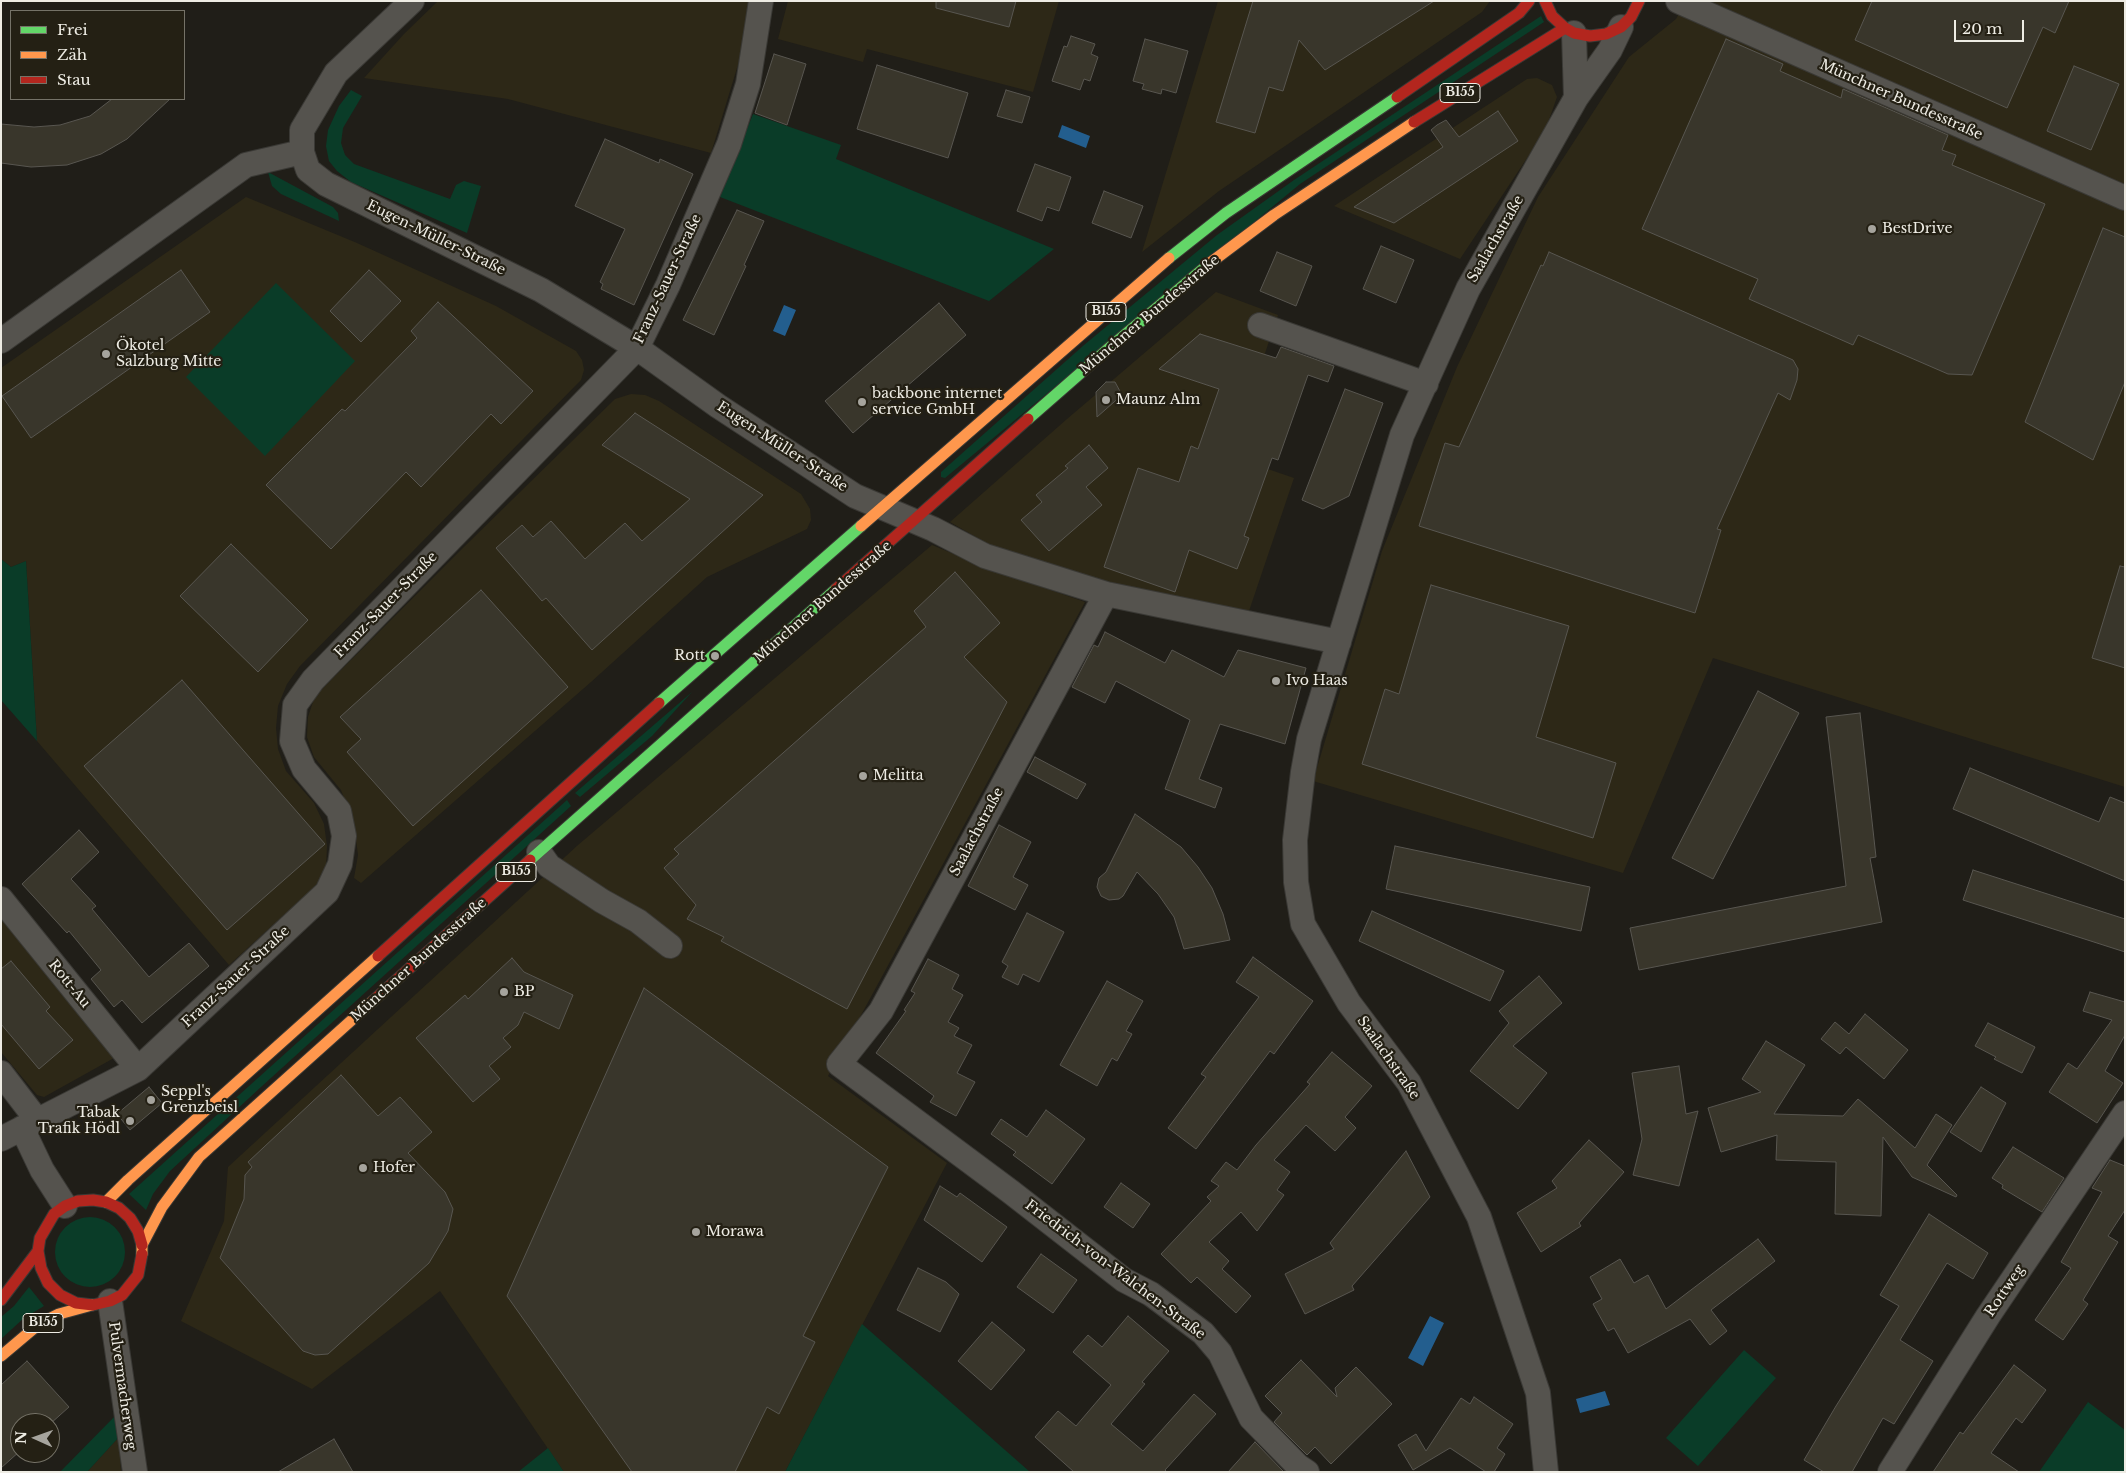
<!DOCTYPE html>
<meta charset="utf-8">
<style>
body{margin:0}
#map{position:relative;width:2126px;height:1473px;overflow:hidden;background:#201e18;font-family:"Libre Baskerville",serif}
canvas{display:block}
.frame{position:absolute;inset:0;border:2px solid #eeece4;pointer-events:none}
.legend{position:absolute;left:10px;top:10px;width:175px;height:90px;box-sizing:border-box;background:#242014;border:1px solid #757267;margin:0;padding:6px 9px;list-style:none;font-size:15px;color:#eeece4}
.legend li{display:flex;align-items:center;gap:10px;height:25px}
.legend b{width:25px;border:1px solid #757267}
.north{position:absolute;left:10px;top:1413px;width:50px;height:50px;box-sizing:border-box;background:#242014;border:1px solid #757267;border-radius:50%;rotate:272deg;font-size:14px;font-weight:700;line-height:20px;text-align:center;color:#eeece4}
.north::after{content:'';display:block;margin:auto;width:18px;height:22px;background:#a6a49d;clip-path:polygon(50% 0,100% 100%,50% 72%,0 100%)}
.scale{position:absolute;left:1954px;top:20px;width:70px;height:22px;box-sizing:border-box;border:2px solid #eeece4;border-top:0;padding-left:6px;font-size:15px;line-height:18px;white-space:nowrap;color:#eeece4;-webkit-text-stroke:4px #242014;paint-order:stroke}
</style>
<div id="map">
<canvas width="2126" height="1473"></canvas>
<div class="frame"></div>
<ul class="legend">
<li><b style="height:6px;background:#63d668"></b>Frei</li>
<li><b style="height:6px;background:#ff974d"></b>Zäh</li>
<li><b style="height:6px;background:#b3261e"></b>Stau</li>
</ul>
<div class="north">N</div>
<div class="scale">20 m</div>
</div>
<script>
const ctx = document.querySelector('canvas').getContext('2d');
ctx.lineJoin = 'round';
function paint(path, color) {
  ctx.fillStyle = color;
  ctx.fill(path, 'evenodd');
}
function shape(rows) {
  const path = new Path2D();
  for (const r of rows) {
    if (r.length === 3) {
      path.moveTo(r[0] + r[2], r[1]);
      path.arc(r[0], r[1], r[2], 0, 2 * Math.PI);
      continue;
    }
    path.moveTo(r[0], r[1]);
    for (let i = 2; i < r.length; i += 2) path.lineTo(r[i], r[i + 1]);
  }
  return path;
}
function strokePath(path, color, width, dash) {
  ctx.strokeStyle = color;
  ctx.lineWidth = width;
  ctx.lineCap = dash ? 'butt' : 'round';
  ctx.setLineDash(dash || []);
  ctx.stroke(path);
}
function drawText(font, color, halo, rows, align = 'center') {
  ctx.font = font + ' "Libre Baskerville",serif';
  ctx.lineWidth = 4.5;
  ctx.setLineDash([]);
  ctx.textBaseline = 'middle';
  ctx.strokeStyle = halo;
  ctx.fillStyle = color;
  for (const [text, x, y, turn = 0] of rows) {
    ctx.save();
    ctx.translate(x, y);
    ctx.rotate((+turn || 0) * Math.PI / 180);
    ctx.textAlign = isNaN(turn) ? turn : align;
    if (halo) ctx.strokeText(text, 0, 0);
    ctx.fillText(text, 0, 0);
    ctx.restore();
  }
}
paint(shape([
 [438,1,753,1,748,32,711,153,508,99,364,78,404,34],
 [788,1,1059,1,1033,92,867,49,863,62,778,39],
 [1218,1,1490,1,1482,12,1219,191,1142,252],
 [1686,1,2125,1,2125,787,1713,658,1623,873,1313,781,1382,551,1457,367,1538,197,1629,57,1676,19],
 [1537,78,1552,85,1557,97,1545,131,1460,259,1334,206,1527,79],
 [246,197,357,243,496,306,576,351,582,360,584,370,581,380,300,666,287,684,278,706,276,728,278,749,286,771,314,803,324,824,327,846,326,868,315,887,229,965,37,741,26,561,11,567,1,559,1,368],
 [1216,292,1278,315,1230,456,1294,478,1249,611,1097,580,995,548,950,522,1067,419],
 [631,394,645,395,659,401,801,494,810,509,811,520,807,529,707,577,591,682,361,883,354,878,358,855,354,824,341,790,314,757,307,737,308,717,315,696,465,546,615,399],
 [932,545,990,569,1085,602,828,1076,947,1163,785,1472,564,1472,440,1291,312,1389,181,1321,224,1221,228,1167,578,845],
 [1,913,114,1058,44,1097,37,1095,1,1052],
 [119,1437,121,1472,87,1472]
]), '#2d2817');
paint(shape([
 [1541,16,1544,22,1300,184,945,478,941,477,941,472,1084,345,1217,235,1294,180],
 [351,90,362,96,343,128,341,143,345,155,354,164,450,199,456,185,464,181,481,186,467,233,351,182,337,171,329,161,326,146,328,130,339,106],
 [753,114,841,145,836,159,1054,249,989,301,720,197],
 [268,172,333,207,338,213,339,221,281,194,272,186],
 [276,283,355,361,265,456,186,377],
 [1,559,11,567,26,561,37,741,1,700],
 [692,692,652,736,580,797,575,793],
 [567,800,571,806,261,1087,170,1171,153,1194,146,1210,129,1194],
 [90,1252,35],
 [29,1287,44,1306,24,1318,1,1339,1,1317,14,1306],
 [862,1324,1030,1472,785,1472],
 [1744,1350,1776,1378,1698,1466,1666,1438],
 [2088,1402,2125,1430,2125,1472,2039,1472],
 [117,1414,119,1437,87,1472,60,1472],
 [548,1448,564,1472,518,1472]
]), '#0a3c28');
paint(shape([
 [1062,125,1090,136,1086,148,1058,137],
 [784,305,796,310,785,336,773,331],
 [1430,1316,1444,1323,1423,1366,1408,1358],
 [1605,1391,1610,1405,1580,1413,1576,1399]
]), '#235e8e');
const building = shape([
 [936,1,1016,1,1009,27,936,8,936,1],
 [1253,1,1434,1,1325,70,1299,40,1283,91,1269,87,1255,133,1216,122,1253,1],
 [1872,1,2069,1,2055,33,2043,27,2007,108,1855,40,1872,1],
 [1071,36,1095,44,1091,54,1098,57,1090,81,1084,79,1080,90,1052,81,1064,46,1067,47,1071,36],
 [1145,39,1188,51,1176,93,1162,89,1161,94,1142,89,1144,84,1133,81,1145,39],
 [1726,39,1783,64,1780,71,1841,98,1843,89,1948,135,1942,150,1956,155,1952,165,2045,204,1972,375,1948,374,1858,335,1853,345,1749,299,1758,279,1642,229,1726,39],
 [774,54,806,64,787,125,755,113,774,54],
 [877,65,968,93,948,158,857,129,877,65],
 [2074,66,2119,84,2091,150,2047,131,2074,66],
 [1006,90,1030,97,1022,123,997,116,1006,90],
 [112,99,170,99,127,139,101,154,67,165,31,167,1,163,1,124,34,127,60,125,90,116,112,99],
 [1498,111,1518,141,1394,223,1354,207,1443,147,1431,130,1437,125,1446,120,1459,137,1498,111],
 [605,139,659,163,660,159,693,174,634,305,601,289,603,284,600,282,625,229,575,206,605,139],
 [1035,164,1071,177,1059,211,1047,207,1042,221,1017,211,1035,164],
 [1104,191,1143,206,1131,238,1092,223,1104,191],
 [737,210,764,221,744,265,746,266,714,335,683,320,737,210],
 [2103,228,2125,237,2125,382,2093,460,2025,422,2103,228],
 [1381,246,1414,260,1396,303,1363,289,1381,246],
 [1277,252,1312,266,1296,306,1260,291,1277,252],
 [1549,252,1793,360,1798,369,1797,380,1790,400,1778,393,1717,529,1721,530,1695,613,1419,526,1445,443,1459,447,1541,265,1543,266,1549,252],
 [181,270,210,312,31,438,2,396,181,270],
 [369,270,401,301,361,342,330,311,369,270],
 [438,302,533,391,501,424,491,414,421,487,406,472,331,549,266,485,342,409,345,411,417,338,411,331,438,302],
 [939,303,966,335,853,433,825,401,939,303],
 [1200,334,1276,358,1281,347,1334,366,1328,382,1308,375,1278,460,1272,458,1244,536,1249,538,1237,569,1189,550,1175,592,1104,567,1138,468,1179,482,1191,446,1198,449,1219,389,1159,369,1200,334],
 [1106,382,1115,382,1122,395,1097,417,1096,392,1106,382],
 [1345,389,1383,403,1349,496,1323,509,1302,500,1345,389],
 [635,413,763,495,592,650,546,598,542,601,496,548,522,525,533,537,551,521,585,559,625,523,642,541,690,499,602,445,635,413],
 [1089,445,1108,468,1086,487,1102,505,1049,551,1021,520,1042,502,1036,495,1068,468,1065,466,1089,445],
 [231,544,308,620,258,672,180,596,231,544],
 [2120,566,2125,567,2125,668,2092,658,2120,566],
 [955,572,1000,623,964,657,1007,702,847,1009,721,941,724,937,687,919,696,905,664,868,679,854,674,849,926,627,914,611,955,572],
 [1431,585,1569,626,1536,737,1616,763,1593,838,1362,764,1385,689,1399,694,1431,585],
 [481,590,568,687,413,826,347,752,361,739,340,717,481,590],
 [1105,632,1165,663,1172,650,1224,677,1238,650,1306,668,1285,744,1220,724,1199,779,1222,788,1215,808,1165,789,1190,720,1116,681,1105,703,1072,687,1094,645,1098,647,1105,632],
 [182,680,325,844,227,930,84,766,182,680],
 [1758,691,1799,713,1713,879,1672,858,1758,691],
 [1860,713,1876,857,1870,858,1882,922,1639,970,1630,928,1846,886,1826,717,1860,713],
 [1035,757,1086,784,1077,799,1027,772,1035,757],
 [1970,768,2099,822,2110,797,2125,803,2125,881,1953,809,1970,768],
 [1135,814,1181,847,1198,867,1212,888,1223,914,1230,940,1184,949,1174,917,1158,894,1137,872,1123,896,1119,899,1109,900,1101,896,1097,887,1099,878,1106,872,1135,814],
 [999,825,1031,842,1013,877,1028,885,1015,910,968,886,999,825],
 [79,830,99,852,71,879,96,906,92,909,149,977,189,943,209,966,142,1023,122,1000,114,1007,91,979,101,970,69,931,67,933,22,884,79,830],
 [1395,846,1590,887,1581,931,1386,889,1395,846],
 [1973,870,2125,919,2125,952,1963,900,1973,870],
 [1372,911,1504,971,1490,1001,1359,941,1372,911],
 [1027,913,1064,932,1039,982,1023,974,1018,985,1002,977,1008,966,1002,962,1027,913],
 [1253,957,1313,1001,1274,1054,1270,1051,1196,1149,1168,1128,1206,1077,1201,1074,1259,997,1236,982,1253,957],
 [512,958,524,972,573,995,559,1029,524,1012,518,1025,503,1038,511,1047,489,1066,500,1079,473,1102,416,1038,465,995,468,999,512,958],
 [928,959,959,975,952,989,963,995,948,1022,959,1028,954,1036,972,1045,957,1073,975,1082,956,1116,930,1102,934,1096,876,1053,906,1011,904,1010,915,993,911,991,928,959],
 [11,961,50,1007,46,1011,73,1040,39,1069,1,1024,1,969,11,961],
 [1539,976,1562,1003,1513,1046,1547,1073,1518,1109,1470,1071,1509,1023,1499,1011,1539,976],
 [1107,981,1143,1001,1126,1031,1132,1034,1117,1061,1112,1058,1097,1086,1060,1065,1107,981],
 [644,988,888,1167,803,1336,815,1342,779,1414,767,1407,735,1472,632,1472,507,1296,644,988],
 [2090,992,2125,1002,2125,1035,2105,1071,2123,1083,2097,1123,2049,1092,2068,1063,2077,1069,2112,1020,2083,1011,2090,992],
 [1865,1014,1908,1050,1884,1079,1846,1047,1840,1054,1821,1039,1835,1022,1849,1034,1865,1014],
 [1988,1023,2035,1047,2022,1073,1994,1059,1996,1057,1975,1046,1988,1023],
 [1766,1041,1805,1065,1774,1114,1843,1116,1858,1099,1915,1148,1936,1114,1952,1125,1927,1165,1957,1195,1956,1197,1912,1177,1883,1137,1881,1216,1835,1214,1836,1162,1776,1160,1777,1135,1721,1152,1708,1108,1761,1092,1742,1079,1766,1041],
 [1332,1052,1372,1086,1345,1117,1356,1128,1335,1151,1306,1125,1274,1160,1290,1172,1277,1190,1284,1195,1257,1231,1241,1212,1209,1242,1229,1261,1222,1269,1251,1296,1236,1313,1197,1277,1191,1283,1161,1254,1211,1201,1207,1197,1219,1186,1211,1181,1226,1162,1237,1170,1256,1145,1310,1084,1307,1082,1332,1052],
 [1679,1066,1686,1114,1698,1111,1679,1186,1633,1175,1642,1139,1632,1073,1679,1066],
 [341,1075,378,1116,400,1097,432,1132,408,1153,445,1192,453,1209,448,1231,429,1263,328,1354,315,1355,303,1351,220,1258,244,1199,245,1175,252,1167,248,1162,341,1075],
 [149,1087,162,1103,130,1130,117,1114,149,1087],
 [1981,1087,2006,1103,1981,1152,1950,1132,1981,1087],
 [1046,1110,1085,1139,1052,1184,1013,1155,1016,1152,991,1134,1001,1119,1027,1137,1046,1110],
 [1589,1140,1624,1172,1579,1223,1581,1226,1541,1252,1517,1213,1557,1188,1552,1181,1589,1140],
 [2013,1147,2064,1178,2042,1212,2002,1188,2003,1185,1992,1178,2013,1147],
 [1406,1151,1430,1197,1352,1286,1354,1290,1305,1314,1285,1274,1334,1249,1330,1243,1406,1151],
 [2110,1160,2125,1166,2125,1210,2108,1236,2118,1242,2083,1300,2088,1304,2063,1340,2035,1320,2071,1268,2061,1262,2102,1192,2092,1188,2110,1160],
 [1121,1183,1150,1204,1133,1228,1104,1207,1121,1183],
 [940,1186,957,1197,960,1193,1007,1227,982,1262,924,1220,940,1186],
 [1929,1214,1988,1253,1973,1279,1947,1263,1900,1340,1933,1361,1894,1424,1883,1418,1852,1472,1824,1472,1804,1460,1836,1406,1899,1306,1880,1295,1929,1214],
 [1758,1239,1775,1261,1711,1310,1727,1331,1710,1345,1690,1319,1628,1353,1614,1328,1608,1331,1593,1304,1602,1299,1590,1277,1620,1259,1634,1283,1648,1275,1666,1309,1758,1239],
 [1041,1254,1077,1280,1053,1313,1017,1287,1041,1254],
 [918,1268,946,1282,959,1294,940,1332,897,1310,918,1268],
 [1128,1316,1169,1351,1142,1382,1145,1384,1111,1424,1143,1451,1194,1394,1216,1414,1165,1470,1167,1472,1074,1472,1035,1437,1058,1411,1076,1426,1111,1385,1073,1352,1088,1335,1102,1347,1128,1316],
 [992,1322,1025,1350,991,1390,958,1361,992,1322],
 [1301,1360,1337,1397,1335,1388,1356,1367,1392,1404,1331,1464,1315,1447,1307,1455,1274,1422,1282,1413,1265,1396,1301,1360],
 [27,1361,69,1407,50,1424,20,1423,20,1451,1,1468,1,1385,27,1361],
 [2014,1365,2046,1390,2022,1423,2016,1418,1991,1453,2019,1472,1933,1472,1960,1432,1963,1434,2014,1365],
 [1474,1397,1513,1424,1497,1448,1505,1454,1494,1472,1486,1472,1450,1448,1413,1470,1398,1445,1416,1434,1426,1451,1461,1398,1470,1404,1474,1397],
 [334,1439,353,1472,278,1472,334,1439],
 [1255,1442,1284,1472,1228,1472,1255,1442]
]);
paint(building, '#39362b');
strokePath(building, '#585650', 1);
const street = shape([
 [412,1,336,73,302,130,302,152,308,170,326,184,541,290,637,348,718,406,855,496,933,529,985,556,1106,594,1339,642],
 [1678,1,2125,198],
 [1574,33,1576,98],
 [1260,325,1426,384],
 [1,341,246,165,302,152],
 [1106,594,881,1011,839,1064,1011,1192,1124,1280,1151,1294,1203,1333,1220,1353,1251,1418,1298,1466,1307,1472],
 [539,852,549,866,602,901,638,921,670,946],
 [1,899,138,1069],
 [1,1073,37,1120],
 [22,1128,42,1170,65,1206],
 [1,1139,138,1069,327,892,340,864,344,836,339,811,304,769,292,741,295,705,313,680,637,348,668,285,729,144,748,84,761,1],
 [110,1301,135,1472],
 [1546,1472,1538,1393,1479,1217,1409,1083,1349,1003,1303,924,1296,882,1295,840,1303,772,1309,739,1402,435,1468,289,1576,98,1610,50,1621,27],
 [1890,1472,1988,1316,2125,1113]
]);
const fast = shape([
 [1169,258,1226,213,1397,97],
 [1028,419,1108,349,1210,263],
 [659,703,861,526],
 [530,860,836,589]
]);
const slow = shape([
 [1210,263,1274,215,1414,122],
 [861,526,1169,258],
 [106,1202,128,1180,378,956],
 [142,1254,142,1245,162,1207,199,1157,373,1001],
 [1,1356,39,1324,59,1314,92,1305]
]);
const jam = shape([
 [1545,1,1552,16,1565,28,1574,33,1590,36,1606,34,1621,27,1631,17,1639,1],
 [1397,97,1519,13,1529,1],
 [1414,122,1565,28],
 [836,589,1028,419],
 [378,956,659,703],
 [373,1001,530,860],
 [142,1245,138,1231,130,1218,119,1208,106,1202,93,1200,78,1201,65,1206,54,1214,40,1238,38,1251,41,1268,48,1283,60,1295,76,1303,93,1305,110,1301,122,1295,138,1275,142,1254],
 [1,1300,38,1251]
]);
strokePath(street, '#3a3935', 26);
strokePath(fast, '#3a3935', 13);
strokePath(slow, '#3a3935', 13);
strokePath(jam, '#3a3935', 13);
strokePath(street, '#55534e', 24);
strokePath(fast, '#63d668', 11);
strokePath(slow, '#ff974d', 11);
strokePath(jam, '#b3261e', 11);
for (const [x, y, r, color] of [
 [1872,229,5,"#a6a49d"],
 [106,354,5,"#a6a49d"],
 [1106,400,5,"#a6a49d"],
 [862,402,5,"#a6a49d"],
 [715,656,5,"#a6a49d"],
 [1276,681,5,"#a6a49d"],
 [863,776,5,"#a6a49d"],
 [504,992,5,"#a6a49d"],
 [151,1100,5,"#a6a49d"],
 [130,1121,5,"#a6a49d"],
 [363,1168,5,"#a6a49d"],
 [696,1232,5,"#a6a49d"]
]) {
  const dot = new Path2D();
  dot.arc(x, y, r, 0, 2 * Math.PI);
  ctx.fillStyle = color;
  ctx.fill(dot);
  strokePath(dot, '#242014', 2);
}
for (const [x, y, w] of [
 [1460,93,40],
 [1106,312,40],
 [516,872,40],
 [43,1323,40]
]) {
  const box = new Path2D();
  box.roundRect(x - w / 2, y - 9.5, w, 19, 4);
  ctx.fillStyle = '#242014';
  ctx.fill(box);
  strokePath(box, '#eeece4', 1);
}
drawText('bold 12px', '#eeece4', null, [
 ["B155",1460,93],
 ["B155",1106,312],
 ["B155",516,872],
 ["B155",43,1323]
]);
drawText('14px', '#eeece4', '#242014', [
 ["Münchner Bundesstraße",1901,100,24],
 ["Eugen-Müller-Straße",436,238,26],
 ["Saalachstraße",1496,239,-60],
 ["Franz-Sauer-Straße",668,279,-65],
 ["Münchner Bundesstraße",1150,315,-40],
 ["Eugen-Müller-Straße",782,447,33],
 ["Münchner Bundesstraße",823,602,-41],
 ["Franz-Sauer-Straße",386,605,-46],
 ["Saalachstraße",977,832,-62],
 ["Münchner Bundesstraße",419,960,-42],
 ["Franz-Sauer-Straße",236,977,-43],
 ["Rott-Au",69,984,51],
 ["Saalachstraße",1388,1058,55],
 ["Friedrich-von-Walchen-Straße",1115,1270,37],
 ["Rottweg",2005,1291,-56],
 ["Pulvermacherweg",122,1386,82]
]);
drawText('14px', '#eeece4', '#242014', [
 ["BestDrive",1882,229],
 ["Ökotel",116,346],
 ["Salzburg Mitte",116,362],
 ["backbone internet",872,394],
 ["service GmbH",872,410],
 ["Maunz Alm",1116,400],
 ["Rott",705,656,"right"],
 ["Ivo Haas",1286,681],
 ["Melitta",873,776],
 ["BP",514,992],
 ["Seppl's",161,1092],
 ["Grenzbeisl",161,1108],
 ["Tabak",120,1113,"right"],
 ["Trafik Hödl",120,1129,"right"],
 ["Hofer",373,1168],
 ["Morawa",706,1232]
], 'left');
</script>
